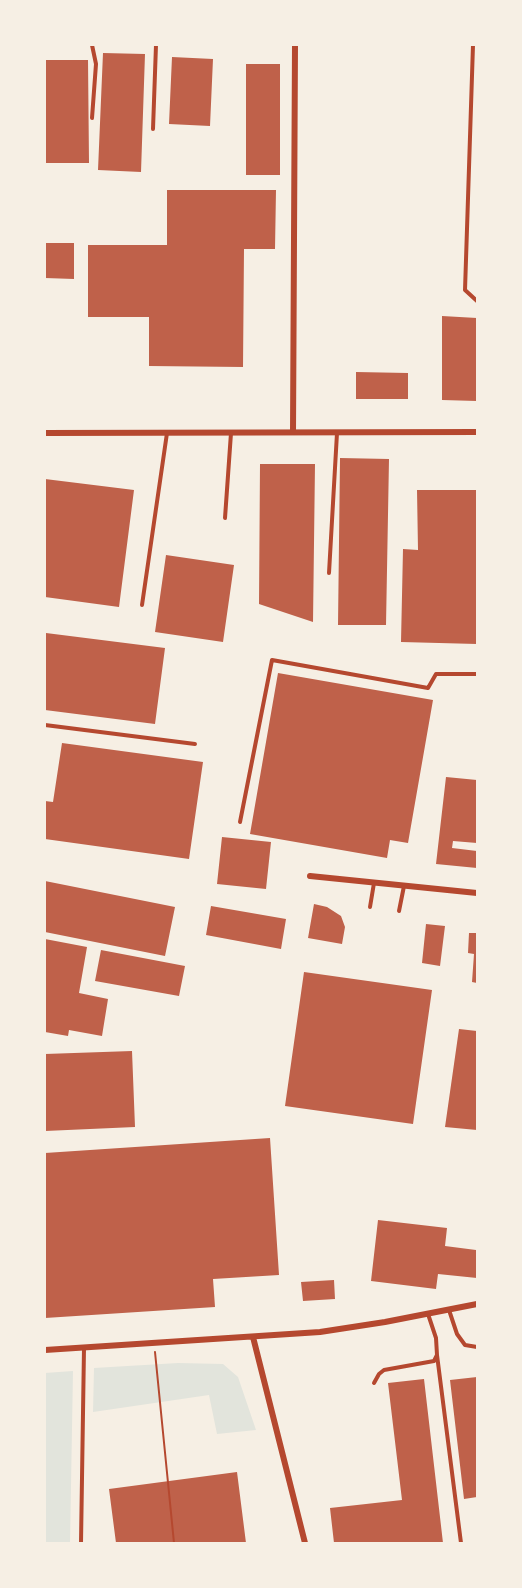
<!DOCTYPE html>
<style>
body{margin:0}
#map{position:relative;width:522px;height:1588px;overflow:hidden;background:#f6efe4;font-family:"Roboto Serif",serif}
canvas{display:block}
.frame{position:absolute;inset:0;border:46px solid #f6efe4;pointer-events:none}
</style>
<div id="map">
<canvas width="522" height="1588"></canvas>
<div class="frame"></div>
</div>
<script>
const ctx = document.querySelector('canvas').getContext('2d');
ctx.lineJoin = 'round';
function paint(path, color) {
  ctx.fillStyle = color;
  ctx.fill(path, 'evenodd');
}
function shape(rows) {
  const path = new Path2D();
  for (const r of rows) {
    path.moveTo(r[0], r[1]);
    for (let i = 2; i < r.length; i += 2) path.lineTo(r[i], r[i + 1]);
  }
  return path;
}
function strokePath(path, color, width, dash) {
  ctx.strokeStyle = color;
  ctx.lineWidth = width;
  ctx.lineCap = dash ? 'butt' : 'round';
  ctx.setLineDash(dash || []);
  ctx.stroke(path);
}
paint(shape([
 [178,1363,223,1364,238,1377,256,1430,217,1434,209,1395,93,1412,94,1368],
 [73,1371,70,1543,45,1543,45,1373]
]), '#e2e4dc');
paint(shape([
 [103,53,145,54,141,172,98,170],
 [172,57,213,59,210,126,169,124],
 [45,60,88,60,89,163,45,163],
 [246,64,280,64,280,175,246,175],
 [167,190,276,190,275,249,244,249,243,367,149,366,149,317,88,317,88,245,167,245],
 [45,243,74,243,74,279,45,278],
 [442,316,477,318,477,401,442,400],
 [356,372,408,373,408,399,356,399],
 [340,458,389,459,386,625,338,625],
 [260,464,315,464,313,622,259,604],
 [45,479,134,490,119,607,45,597],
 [417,490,477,490,477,644,401,642,403,549,418,550],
 [166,555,234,565,223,642,155,632],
 [46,633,165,648,155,724,45,710],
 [278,673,433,700,408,843,390,840,387,858,250,834],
 [62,743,203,762,189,859,45,839,45,801,53,802],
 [446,777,477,780,477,843,453,841,452,848,477,851,477,868,436,864],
 [222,837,271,842,266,889,217,884],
 [45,881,175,907,165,956,45,932],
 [314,904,327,907,341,916,345,927,342,944,308,938],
 [211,906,286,919,281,949,206,935],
 [426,924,445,926,440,966,422,963],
 [469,933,477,933,477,983,472,982,474,954,468,953],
 [45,939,87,947,79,993,108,999,102,1036,69,1030,68,1036,45,1032],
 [101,950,185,966,179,996,95,981],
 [304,972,432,990,413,1124,285,1106],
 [459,1029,477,1031,477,1130,445,1127],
 [132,1051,135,1127,45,1131,45,1054],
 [270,1138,279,1275,213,1279,215,1307,45,1318,45,1153],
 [378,1220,447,1228,445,1246,476,1250,477,1278,438,1274,436,1289,371,1281],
 [334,1280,335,1299,303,1301,301,1282],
 [477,1377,477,1497,464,1499,450,1380],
 [424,1379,443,1543,334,1543,330,1508,402,1500,388,1383],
 [237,1472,246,1543,116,1543,109,1489]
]), '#bf614a');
strokePath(shape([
 [155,1352,174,1543]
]), '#b5482f', 2);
strokePath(shape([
 [92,45,96,64,92,118],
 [473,45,465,290,477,301],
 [153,129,156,45],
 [225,518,231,433],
 [329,573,337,433],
 [142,605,167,433],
 [45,725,195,744],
 [240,822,272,660,428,688,436,674,477,674],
 [370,907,374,883],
 [399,911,404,886],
 [449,1310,457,1334,465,1345,477,1347],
 [437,1355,461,1543],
 [374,1383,379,1374,384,1370,434,1361,437,1355,436,1338,428,1314],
 [81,1543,84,1348]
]), '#b5482f', 4);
strokePath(shape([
 [293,432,295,45],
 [45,433,477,432],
 [310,876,477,893],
 [253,1337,305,1543],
 [45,1350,320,1332,385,1322,477,1304]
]), '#b5482f', 6);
</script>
